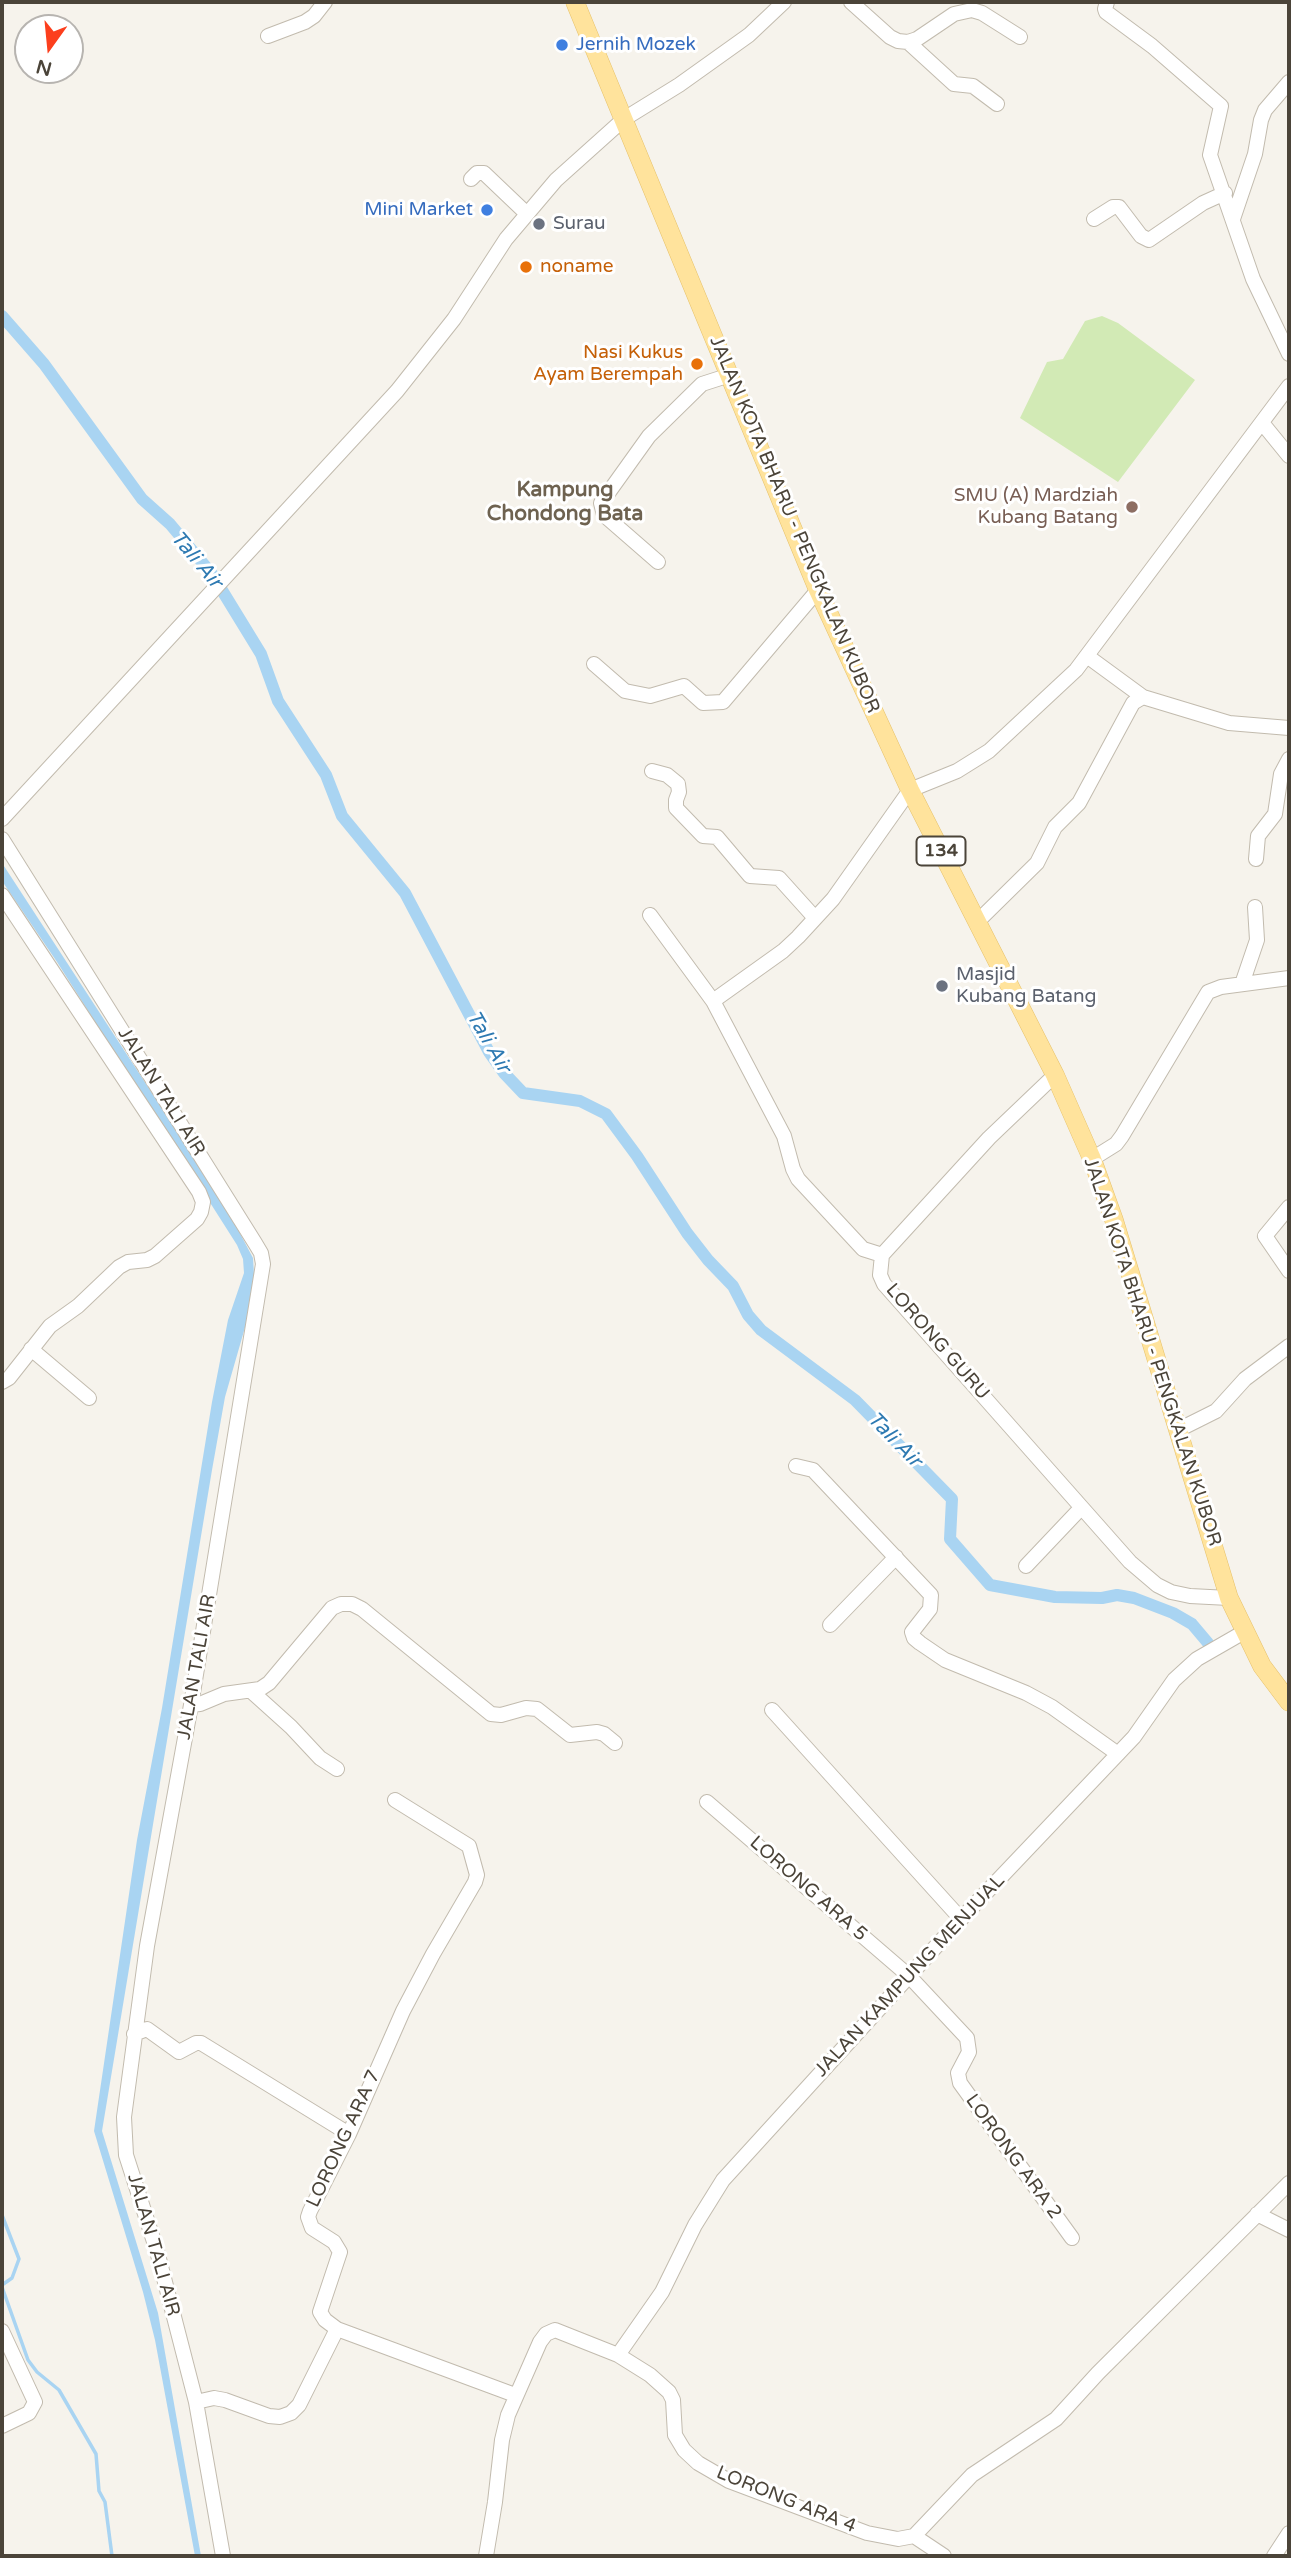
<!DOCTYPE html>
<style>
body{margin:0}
#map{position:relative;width:1291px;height:2558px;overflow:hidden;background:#f6f3ec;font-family:"Varela Round",sans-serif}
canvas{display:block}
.frame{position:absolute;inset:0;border:4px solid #4b4439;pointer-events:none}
.north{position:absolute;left:14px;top:14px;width:70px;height:70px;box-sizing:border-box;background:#fff;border:2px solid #b7b4b0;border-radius:50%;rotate:195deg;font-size:19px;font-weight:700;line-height:28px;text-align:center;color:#4b4439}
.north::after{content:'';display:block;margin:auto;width:24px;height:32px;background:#fc3f1d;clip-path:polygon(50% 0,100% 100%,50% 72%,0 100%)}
</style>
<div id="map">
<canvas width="1291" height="2558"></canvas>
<div class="frame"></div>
<div class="north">N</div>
</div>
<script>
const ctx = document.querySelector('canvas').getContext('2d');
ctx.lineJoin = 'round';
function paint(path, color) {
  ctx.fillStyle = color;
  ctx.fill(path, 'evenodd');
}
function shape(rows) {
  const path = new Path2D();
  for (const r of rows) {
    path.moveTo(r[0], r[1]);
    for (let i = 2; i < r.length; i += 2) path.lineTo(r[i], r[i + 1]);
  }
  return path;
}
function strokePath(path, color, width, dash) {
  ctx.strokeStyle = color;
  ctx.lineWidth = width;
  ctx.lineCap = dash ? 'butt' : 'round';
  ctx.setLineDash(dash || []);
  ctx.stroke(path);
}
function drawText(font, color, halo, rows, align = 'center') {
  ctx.font = font + ' "Varela Round",sans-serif';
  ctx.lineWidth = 6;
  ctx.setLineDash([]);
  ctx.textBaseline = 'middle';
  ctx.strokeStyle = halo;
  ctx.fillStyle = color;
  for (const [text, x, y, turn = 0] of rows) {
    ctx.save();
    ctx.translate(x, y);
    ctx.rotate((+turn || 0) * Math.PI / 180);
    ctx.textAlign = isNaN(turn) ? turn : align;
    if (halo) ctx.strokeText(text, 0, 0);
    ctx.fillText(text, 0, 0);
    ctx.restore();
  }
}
paint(shape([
 [1102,316,1118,323,1195,380,1118,482,1020,418,1047,362,1063,359,1085,321]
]), '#d2eab5');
paint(shape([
 [2,863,225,1205,253,1258,254,1274,250,1310,225,1397,212,1470,102,2131,158,2313,201,2556,195,2556,155,2340,143,2292,94,2131,137,1840,162,1708,212,1402,228,1320,244,1273,243,1259,237,1245,57,962,2,881]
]), '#a9d4f2');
strokePath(shape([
 [2,2215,19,2259,12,2278,2,2285],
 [2,2287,28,2360,37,2372,59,2390,96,2454,99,2491,105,2502,112,2556]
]), '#a9d4f2', 3.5);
strokePath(shape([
 [2,316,44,364,142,499,170,524,212,574,261,654,278,701,326,775,342,816,405,893,489,1052,504,1073,523,1093,580,1101,606,1114,637,1156,687,1233,708,1260,733,1286,748,1315,761,1330,855,1400,952,1499,950,1539,990,1585,1055,1597,1102,1598,1117,1595,1134,1598,1173,1613,1192,1624,1208,1643]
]), '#a9d4f2', 12);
const minor = shape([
 [851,2,890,37,898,41,908,42,917,39,954,14,972,10,982,13,1020,37],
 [1107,2,1105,9,1106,12,1152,46,1221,106,1210,155,1253,279,1289,354],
 [268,36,305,22,314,16,325,2],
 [908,42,954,84,973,86,997,104],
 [471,179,477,173,484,173,526,213],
 [1094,219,1113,207,1119,207,1141,236,1149,240,1203,203,1225,193],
 [1233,219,1255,154,1261,120,1265,110,1289,82],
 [1263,424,1289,456],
 [658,562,604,515,601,503,649,436,702,384,730,375],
 [1087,656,1143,697,1229,723,1289,728],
 [594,664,625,691,650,696,684,686,703,703,723,702,818,590],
 [652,771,667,775,678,784,679,792,676,800,676,808,703,836,717,837,750,876,779,878,815,918],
 [2,819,397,391,454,319,506,239,556,180,624,119,679,85,749,35,784,2],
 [2,839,255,1243,261,1253,263,1264,191,1705,147,1946,124,2117,126,2155,157,2251,196,2402,223,2556],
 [1256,859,1258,836,1275,814,1281,774,1289,759],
 [2,895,199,1192,203,1202,201,1212,197,1219,155,1256,147,1260,128,1262,119,1267,78,1306,50,1326,9,1378,2,1382],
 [650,915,713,1001,784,1136,793,1169,798,1179,863,1249,882,1255],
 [977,922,1037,863,1055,827,1079,803,1133,703,1143,697],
 [1242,984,1257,940,1255,907],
 [713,1001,783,951,798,937,833,899,910,790,957,771,989,751,1076,670,1289,386],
 [1092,1159,1116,1144,1122,1136,1208,992,1221,987,1289,978],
 [1289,1207,1265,1236,1289,1271],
 [882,1255,880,1275,884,1284,1130,1562,1157,1585,1171,1592,1190,1596,1229,1598],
 [882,1255,989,1138,1055,1075],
 [31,1349,89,1398],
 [1178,1430,1216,1411,1245,1379,1289,1346],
 [796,1466,813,1470,931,1595,930,1609,912,1632,914,1638,920,1643,945,1660,1026,1693,1052,1707,1118,1754],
 [1026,1566,1081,1508],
 [830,1625,896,1557],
 [251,1691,291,1727,320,1758,337,1769],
 [191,1705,200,1704,224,1694,260,1689,269,1683,332,1608,341,1604,352,1604,362,1609,491,1714,501,1715,526,1708,537,1709,570,1735,597,1732,604,1734,615,1743],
 [772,1710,961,1919],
 [395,1800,469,1846,477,1875,475,1882,433,1954,403,2011,349,2134,310,2211,308,2217,312,2228,334,2242,340,2252,320,2312,325,2320,337,2329,515,2395],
 [707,1802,909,1976,967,2038,969,2052,958,2073,960,2083,1072,2238],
 [134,2034,147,2029,179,2052,196,2043,201,2043,349,2134],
 [1257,2214,1289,2230],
 [2,2331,35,2402,29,2413,2,2426],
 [618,2355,662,2292,695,2225,723,2180,961,1919,1134,1737,1174,1680,1197,1659,1244,1632],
 [196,2402,214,2398,225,2400,269,2416,280,2417,291,2413,299,2405,337,2329],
 [914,2536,972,2475,1056,2419,1098,2373,1289,2183],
 [486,2556,495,2502,502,2440,508,2415,540,2342,546,2334,555,2330,618,2355,650,2375,669,2392,673,2400,675,2435,684,2450,698,2463,729,2481,867,2533,898,2539,914,2536,944,2556],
 [1274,2556,1289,2533]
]);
const major = shape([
 [575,2,818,590,910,790,1055,1075,1092,1159,1114,1220,1229,1598,1262,1666,1289,1702]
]);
strokePath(minor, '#c2bbae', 16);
strokePath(major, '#e6c16a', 19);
strokePath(minor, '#fff', 14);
strokePath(major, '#ffe39c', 18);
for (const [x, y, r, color] of [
 [562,45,7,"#3f7fe0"],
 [487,210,7,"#3f7fe0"],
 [539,224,7,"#6b7280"],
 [526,267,7,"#e8710a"],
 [697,364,7,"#e8710a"],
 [1132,507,7,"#8d6e63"],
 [942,986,7,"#6b7280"]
]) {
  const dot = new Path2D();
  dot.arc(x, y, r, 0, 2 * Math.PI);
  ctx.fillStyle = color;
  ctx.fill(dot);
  strokePath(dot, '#fff', 2.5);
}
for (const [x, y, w] of [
 [941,851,49]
]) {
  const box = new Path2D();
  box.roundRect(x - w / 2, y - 14.5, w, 29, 5);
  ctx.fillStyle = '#fff';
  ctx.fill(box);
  strokePath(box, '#4b4439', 2);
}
drawText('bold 18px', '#4b4439', null, [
 ["134",941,851]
]);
drawText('19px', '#366cbe', '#fff', [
 ["Jernih Mozek",576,45],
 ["Mini Market",473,210,"right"]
], 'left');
drawText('19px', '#5b616d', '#fff', [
 ["Surau",553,224],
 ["Masjid",956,975],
 ["Kubang Batang",956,997]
], 'left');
drawText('19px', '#c56008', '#fff', [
 ["noname",540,267],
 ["Nasi Kukus",683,353,"right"],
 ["Ayam Berempah",683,375,"right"]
], 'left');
drawText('19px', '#785e54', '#fff', [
 ["SMU (A) Mardziah",1118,496],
 ["Kubang Batang",1118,518]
], 'right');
drawText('19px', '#4b4439', '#fff', [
 ["JALAN KOTA BHARU - PENGKALAN KUBOR",794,525,67],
 ["JALAN TALI AIR",161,1092,58],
 ["LORONG GURU",937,1342,49],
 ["JALAN KOTA BHARU - PENGKALAN KUBOR",1152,1352,72],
 ["JALAN TALI AIR",197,1667,-80],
 ["LORONG ARA 5",808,1889,41],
 ["JALAN KAMPUNG MENJUAL",910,1976,-47],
 ["LORONG ARA 7",344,2139,-65],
 ["LORONG ARA 2",1013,2157,54],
 ["JALAN TALI AIR",153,2245,74],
 ["LORONG ARA 4",786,2500,22]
]);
drawText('bold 21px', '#6e6250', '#fff', [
 ["Kampung",565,490],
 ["Chondong Bata",565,514]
]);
drawText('italic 21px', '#2e7ab2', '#fff', [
 ["Tali Air",196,560,50],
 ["Tali Air",488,1042,60],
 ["Tali Air",894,1440,46]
]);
</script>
